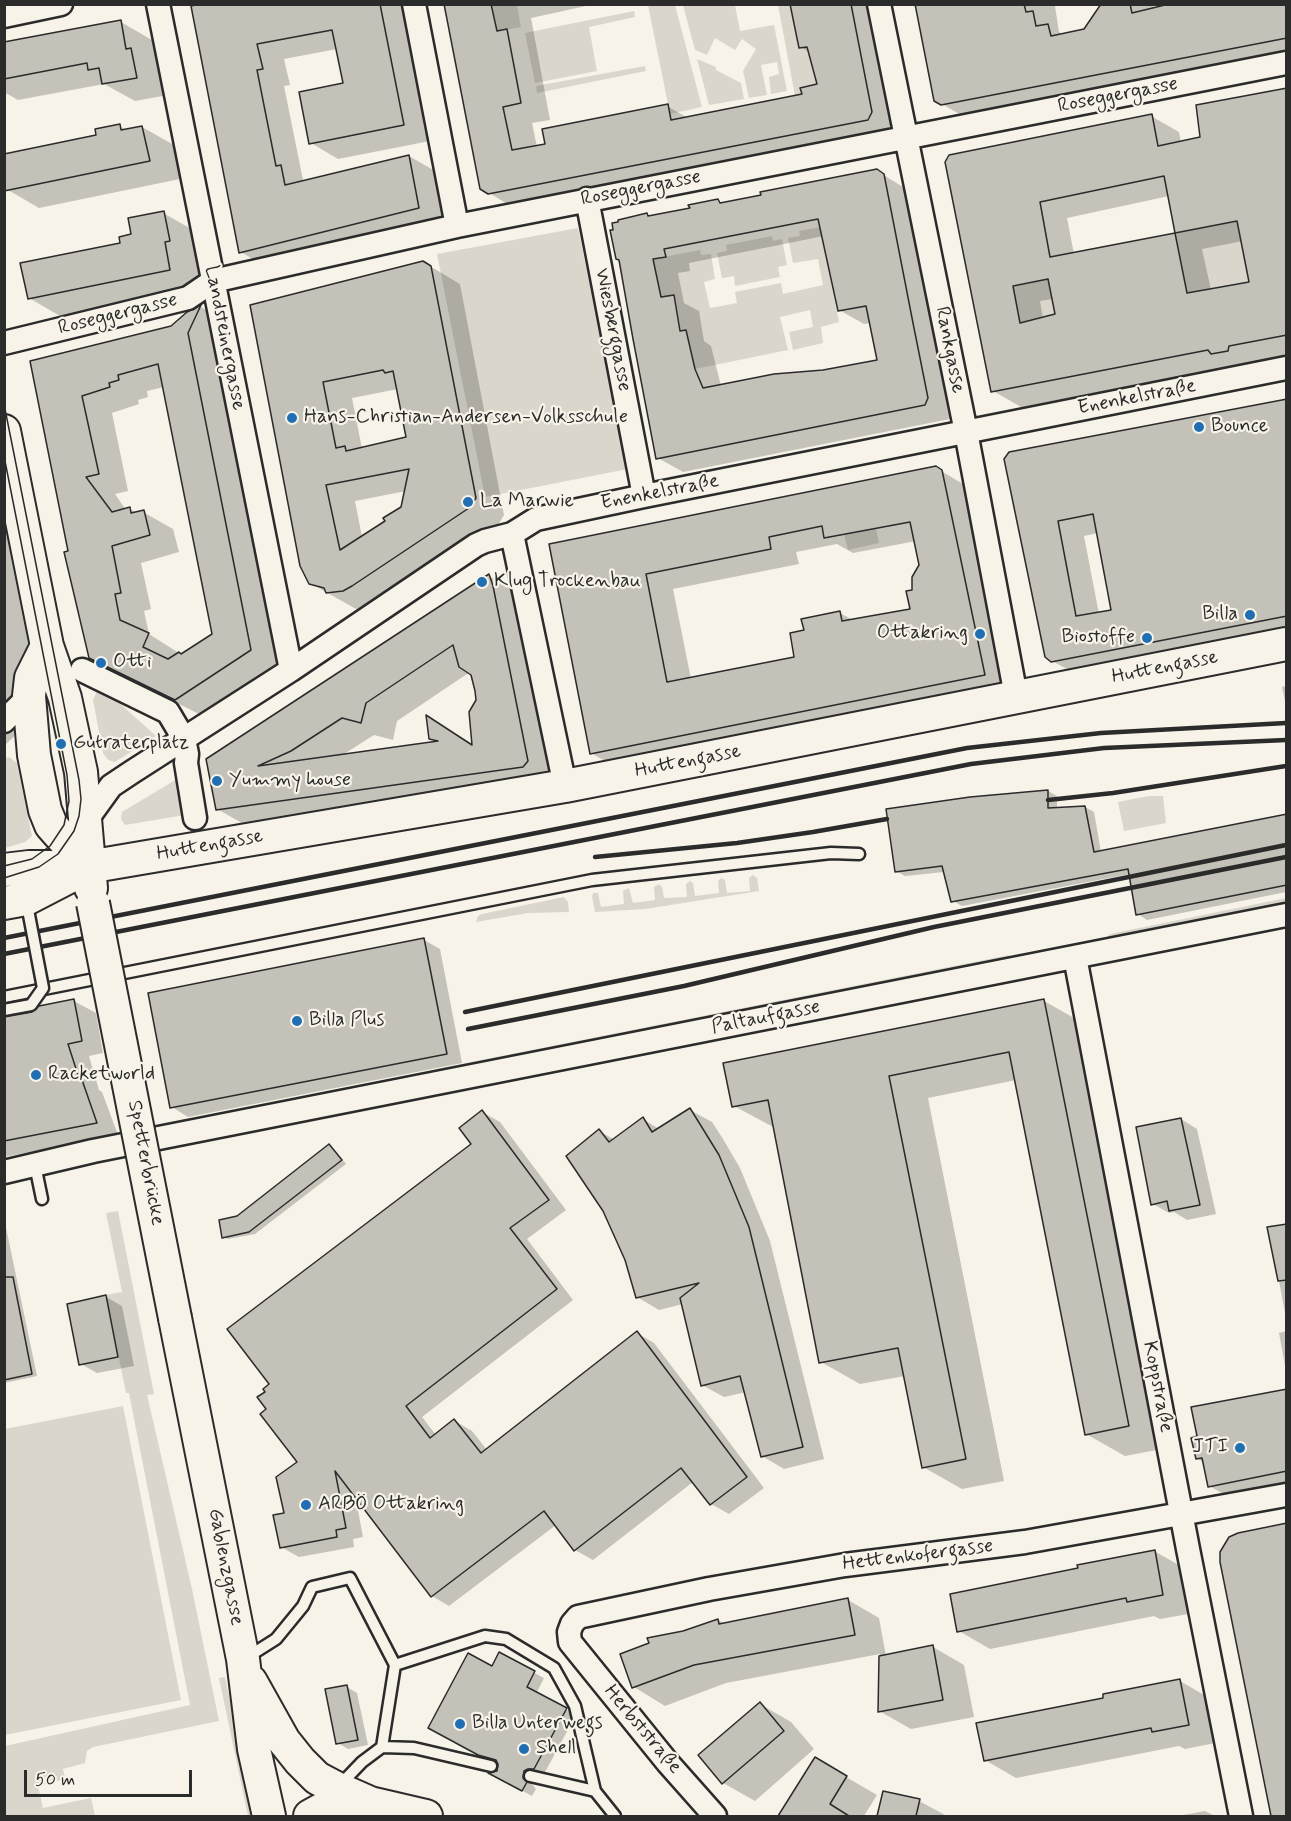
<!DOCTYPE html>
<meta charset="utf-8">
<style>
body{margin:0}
#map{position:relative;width:1291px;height:1821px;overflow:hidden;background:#f7f3e8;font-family:Mynerve,sans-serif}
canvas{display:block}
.frame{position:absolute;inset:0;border:6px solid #2b2b2b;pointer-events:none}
.scale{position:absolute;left:24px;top:1770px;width:168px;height:27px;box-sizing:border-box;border:3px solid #2b2b2b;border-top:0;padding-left:8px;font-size:18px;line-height:21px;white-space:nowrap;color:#2b2b2b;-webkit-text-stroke:4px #f7f3e8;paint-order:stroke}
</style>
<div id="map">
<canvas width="1291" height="1821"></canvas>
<div class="frame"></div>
<div class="scale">50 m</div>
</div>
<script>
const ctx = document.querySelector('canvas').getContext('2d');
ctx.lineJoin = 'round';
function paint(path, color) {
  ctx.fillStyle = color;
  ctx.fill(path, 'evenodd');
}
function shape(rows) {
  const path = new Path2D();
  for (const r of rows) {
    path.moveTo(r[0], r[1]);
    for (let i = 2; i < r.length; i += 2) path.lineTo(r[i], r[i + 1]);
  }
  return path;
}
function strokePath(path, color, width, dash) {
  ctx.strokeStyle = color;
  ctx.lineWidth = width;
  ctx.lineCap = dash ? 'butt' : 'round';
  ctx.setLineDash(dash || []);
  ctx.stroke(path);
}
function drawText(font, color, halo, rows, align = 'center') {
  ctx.font = font + ' Mynerve,sans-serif';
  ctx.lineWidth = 4.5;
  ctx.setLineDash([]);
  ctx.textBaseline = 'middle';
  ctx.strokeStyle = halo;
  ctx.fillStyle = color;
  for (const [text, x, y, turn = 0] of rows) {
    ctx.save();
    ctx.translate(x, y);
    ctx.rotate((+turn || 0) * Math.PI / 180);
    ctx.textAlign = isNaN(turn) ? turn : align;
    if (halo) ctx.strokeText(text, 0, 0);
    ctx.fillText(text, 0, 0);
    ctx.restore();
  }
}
paint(shape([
 [491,5,517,5,521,27,489,33,494,19],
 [648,5,675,5,702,107,670,114],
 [683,5,735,5,740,31,774,25,787,91,771,94,769,77,779,74,777,62,761,65,767,95,749,98,743,71,756,49,742,39,735,50,715,38,707,55,695,50],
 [778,5,790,5,799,48,818,45,822,81,815,85,800,88,802,94,795,96],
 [634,11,635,17,589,27,597,71,535,83,525,33],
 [697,59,716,67,716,70,741,83,744,99,709,105],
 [645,66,646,71,537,93,536,86],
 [1237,221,1250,287,1220,293,1218,287,1201,290,1200,297,1188,299,1175,233],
 [820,227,839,322,821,327,823,343,793,350,789,332,813,327,810,310,780,317,788,350,695,369,686,330,668,333,653,259,700,250,701,255,711,254,715,279,704,282,710,308,737,303,735,292,781,283,783,294,823,285,818,259,793,263,788,238,800,236,799,231],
 [578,228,628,469,485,497,437,254],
 [772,236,773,241,782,239,787,265,778,267,780,277,735,286,734,276,722,278,717,253,727,251,726,245],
 [1048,279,1055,314,1044,317,1020,348,1020,321,1013,289,1015,285],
 [876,528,879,543,848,550,844,534],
 [105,690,156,736,115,762,108,760,103,753,93,700,97,691],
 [9,757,17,763,32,836,25,842,5,848,5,758],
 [182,776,191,814,125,825,121,819,122,812],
 [1149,796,1163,796,1166,823,1124,831,1118,802],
 [753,875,757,878,759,891,645,909,595,912,592,896,593,893,598,893,601,907,624,904,623,891,629,888,633,903,655,900,654,887,659,884,662,887,664,898,687,897,686,884,690,881,693,883,695,896,719,893,718,881,721,878,725,880,727,893,750,891,749,878],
 [564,897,568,902,569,912,528,913,476,922,478,916,482,914],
 [1286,898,1286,908,1110,943,1108,936,1110,934],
 [1009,955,1013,964,416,1077,436,1069],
 [118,1211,154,1394,147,1395,192,1589,219,1721,93,1747,87,1751,85,1763,63,1769,65,1779,38,1786,43,1808,91,1798,95,1816,5,1816,5,1746,190,1705,129,1393,126,1393,106,1295,122,1292,106,1213],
 [123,1406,181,1700,5,1735,5,1429],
 [225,1677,238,1739,258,1816,248,1816,219,1678]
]), '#dad6cc');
paint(shape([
 [208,4,404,4,430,141,338,159,311,143,345,84,337,49,284,59,290,85,284,86,303,180,306,182,409,156,437,172,446,223,268,268,241,252],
 [445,4,595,4,531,18,550,120,532,123,537,147,667,106,688,118,803,95,819,86,811,53,800,47,792,4,876,4,901,130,519,211,481,188],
 [916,4,1064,4,1055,6,1059,32,1064,35,1085,30,1102,4,1153,4,1154,9,1286,4,1286,57,968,119,935,100],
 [121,22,152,40,157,65,163,68,168,95,135,101,104,84,18,100,4,92,4,44],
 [1286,89,1286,356,1256,362,1256,366,1240,369,1234,366,1021,407,993,391,946,162,1151,116,1179,132,1181,143,1202,139],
 [1169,196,1177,234,1074,254,1067,218],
 [1243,241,1251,283,1211,290,1202,249],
 [1053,299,1057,315,1043,319,1040,301],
 [119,126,127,130,142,127,174,145,180,179,39,208,8,190,98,136],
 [877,171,908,190,953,413,950,419,683,472,658,458,646,215,650,217,692,209,718,201,723,204],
 [824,236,839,310,864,324,871,323,879,361,721,386,711,346,704,341,699,311,684,303,678,273,690,271,689,263],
 [163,213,195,231,200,259,196,260,201,288,60,316,29,298,122,244],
 [423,262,460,284,504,515,498,525,373,607,356,609,310,583,252,306],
 [398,389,408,438,362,449,352,398],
 [406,491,403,508,362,537,355,501],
 [201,307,230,324,280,667,205,717,121,675,90,657,32,362,171,328,188,313],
 [164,387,213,634,182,655,149,634,144,611,151,609,141,563,179,552,173,529,143,512,137,513,130,509,126,510,115,494,128,491,112,413,139,404,138,400,148,397,147,391],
 [1286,399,1286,636,1080,676,1052,661,1005,459],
 [1098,533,1113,611,1099,614,1084,536],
 [936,468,970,488,1012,690,619,769,591,753,551,546],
 [916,541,921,565,914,591,912,610,855,621,840,613,806,631,796,658,691,679,673,589,799,564,796,552,837,544,853,553],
 [4,490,43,709,4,746],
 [489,576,521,594,559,779,249,827,217,809,208,759],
 [470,672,473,674,478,700,474,745,428,717,430,738,438,743,341,756,374,735,393,740,397,721],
 [1286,686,1286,706,1282,687],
 [1048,791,1057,796,1057,809,1085,807,1094,812,1101,852,1286,815,1286,892,1147,920,1138,914,1130,874,962,906,953,901,944,872,905,876,896,871,970,799],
 [424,940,440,949,462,1063,188,1117,172,1107],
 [74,1001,96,1013,103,1053,89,1056,99,1090,102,1092,118,1135,4,1157,4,1019,33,1014],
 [1044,1001,1083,1023,1167,1448,1125,1456,1086,1434,1016,1080,928,1098,1004,1481,962,1489,923,1467,905,1376,860,1384,821,1362,775,1128,734,1106],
 [690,1110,712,1122,723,1139,740,1168,770,1241,824,1459,784,1469,762,1456,746,1392,724,1397,702,1385,683,1304,659,1310,637,1297,599,1131,615,1140,643,1119,659,1129],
 [482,1112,500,1122,566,1210,527,1239,573,1300,422,1417,436,1435,455,1421,472,1431,487,1450,637,1333,654,1343,764,1488,729,1514,711,1504,693,1482,593,1560,575,1550,556,1525,449,1606,432,1596,355,1495,363,1537,353,1539,354,1547,299,1557,281,1547,285,1514,299,1463,269,1409,267,1392,473,1144],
 [1181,1119,1197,1129,1216,1214,1187,1220,1174,1212,1169,1213,1153,1204],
 [330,1146,334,1149,346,1164,255,1234,228,1239,223,1237,238,1217],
 [4,1218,37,1376,4,1383],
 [1286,1225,1286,1318,1269,1228],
 [106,1297,122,1306,134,1366,97,1373,81,1364],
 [1286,1331,1286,1371,1279,1333],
 [1286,1391,1286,1494,1240,1503,1209,1486,1204,1463,1197,1458],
 [1154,1551,1186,1569,1194,1613,1160,1619,1154,1616,990,1649,959,1631,1080,1570],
 [848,1600,879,1618,886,1656,933,1647,964,1665,974,1717,911,1729,879,1711,880,1654,726,1683,665,1706,634,1687,683,1633,718,1620,725,1624],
 [499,1654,544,1678,536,1694,576,1715,544,1774,534,1777,532,1784,536,1789,532,1796,491,1774,498,1772,499,1763,490,1760,430,1728,492,1668],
 [1180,1681,1211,1699,1220,1742,1185,1749,1179,1746,1016,1778,985,1760,1105,1699],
 [347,1687,357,1693,368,1745,348,1749,338,1743],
 [760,1704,791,1722,814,1749,755,1801,723,1783],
 [815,1759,877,1795,864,1816,780,1816],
 [884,1792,919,1801,947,1816,879,1816],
 [1205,1811,1215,1816,1177,1816]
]), '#0003');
const building = shape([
 [200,4,380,4,404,125,309,144,299,92,343,83,332,30,257,44,263,69,257,70,276,166,281,165,285,185,409,155,419,208,239,253,191,6,200,4],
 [444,4,491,4,497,31,507,29,521,103,503,107,512,150,545,144,542,129,668,104,671,120,802,94,800,88,817,84,807,47,799,48,790,4,851,4,872,112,868,120,488,194,480,189,444,4],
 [915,4,1024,4,1026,12,1033,11,1036,26,1048,24,1051,36,1084,29,1101,4,1130,4,1132,13,1169,4,1287,4,1287,38,941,105,934,101,915,4],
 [121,20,126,49,131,48,137,78,102,84,99,68,88,70,87,63,4,79,4,42,121,20],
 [1287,88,1287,335,1229,346,1228,351,1211,354,1208,350,991,392,945,162,949,155,1152,114,1158,146,1200,137,1196,105,1287,88],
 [1164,176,1175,233,1050,257,1040,202,1164,176],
 [1237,221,1249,282,1187,293,1175,233,1237,221],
 [1048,279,1055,314,1020,323,1013,286,1048,279],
 [120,124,121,130,142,126,150,161,4,191,4,154,96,135,95,129,120,124],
 [877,169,884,174,913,323,928,398,925,405,656,459,633,339,619,260,616,259,610,230,613,230,612,223,618,222,618,220,647,213,648,216,690,208,688,205,718,199,720,203,761,195,760,192,877,169],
 [818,219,838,311,866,306,877,360,823,370,774,374,703,388,695,369,686,330,680,331,674,295,661,297,653,259,666,257,664,249,818,219],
 [164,211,170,241,165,242,170,270,28,299,20,263,120,243,119,237,131,234,128,218,164,211],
 [423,261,431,266,476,498,469,508,352,586,343,591,326,593,324,588,309,584,300,566,250,305,423,261],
 [383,370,385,373,393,371,406,437,346,451,345,446,336,448,323,382,383,370],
 [409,469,401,507,383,518,385,521,340,550,326,485,409,469],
 [201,305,188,333,251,650,175,700,89,658,64,552,68,551,30,361,171,326,187,312,201,305],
 [158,364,212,634,181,654,179,652,168,659,143,647,149,633,120,620,115,594,121,593,112,546,150,535,144,510,131,513,130,507,112,512,86,477,99,474,82,396,110,387,109,383,119,380,118,375,158,364],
 [1287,399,1287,616,1051,662,1045,657,1004,459,1009,452,1287,399],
 [1093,514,1111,610,1076,616,1058,521,1093,514],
 [936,466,942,470,985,675,590,754,549,544,936,466],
 [910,522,919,565,912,577,912,590,906,591,910,609,842,621,840,611,801,619,804,630,790,633,794,657,667,682,646,574,771,549,769,537,822,526,824,538,910,522],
 [489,574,493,586,528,761,523,767,216,810,206,759,489,574],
 [453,645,459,667,471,675,475,691,476,700,469,712,472,745,426,715,429,739,438,741,258,766,291,751,342,718,361,723,366,703,453,645],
 [1048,790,1048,808,1085,806,1094,852,1287,814,1287,885,1136,915,1128,869,951,902,942,866,895,872,886,809,970,797,1048,790],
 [424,938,447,1054,170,1108,148,993,424,938],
 [74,999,82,1041,68,1044,79,1078,81,1077,97,1123,4,1141,4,1017,32,1012,39,1006,74,999],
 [1044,999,1129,1426,1085,1435,1009,1052,889,1076,966,1459,922,1468,898,1348,819,1363,768,1100,732,1107,723,1063,1044,999],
 [690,1108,719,1155,749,1227,803,1447,761,1457,740,1376,701,1386,680,1298,699,1283,636,1298,625,1260,603,1211,566,1156,599,1129,609,1142,643,1117,652,1132,690,1108],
 [482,1110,549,1200,510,1228,557,1289,406,1406,430,1438,454,1419,481,1453,637,1331,747,1477,710,1505,681,1468,574,1551,544,1511,431,1597,335,1471,346,1528,336,1530,337,1537,280,1548,273,1515,284,1513,276,1477,297,1462,260,1414,266,1409,257,1397,265,1392,263,1389,269,1384,227,1329,471,1144,459,1128,482,1110],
 [1181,1118,1200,1205,1169,1211,1167,1201,1151,1205,1136,1127,1181,1118],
 [329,1144,342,1160,249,1232,222,1238,219,1220,237,1216,329,1144],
 [1287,1224,1287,1280,1278,1281,1267,1227,1287,1224],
 [4,1277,13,1277,32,1374,4,1380,4,1277],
 [106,1295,118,1357,79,1365,67,1304,106,1295],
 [1287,1389,1287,1471,1208,1487,1202,1458,1196,1459,1191,1438,1197,1436,1191,1407,1287,1389],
 [1287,1523,1287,1816,1271,1816,1220,1562,1220,1552,1229,1537,1238,1533,1287,1523],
 [1155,1550,1163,1595,1127,1602,1126,1598,957,1632,950,1594,1078,1568,1077,1565,1155,1550],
 [848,1598,855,1635,694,1665,632,1688,620,1654,649,1643,647,1638,683,1631,718,1619,719,1624,848,1598],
 [933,1645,943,1700,878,1712,879,1656,933,1645],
 [499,1652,535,1671,527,1687,567,1708,534,1769,528,1769,524,1771,523,1778,527,1782,522,1791,488,1773,497,1771,498,1764,496,1760,478,1755,428,1728,468,1653,492,1666,499,1652],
 [1180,1679,1189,1725,1152,1732,1151,1728,984,1761,976,1723,1103,1698,1103,1694,1180,1679],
 [347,1685,358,1740,336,1744,325,1689,347,1685],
 [760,1702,784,1731,722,1784,698,1755,760,1702],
 [815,1757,847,1776,830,1804,849,1816,778,1816,815,1757],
 [883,1791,920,1799,916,1816,877,1816,883,1791]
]);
paint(building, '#c4c1b9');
strokePath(building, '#2b2b2b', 1.5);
const lane = shape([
 [4,997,592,880,831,853,859,854],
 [35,1165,42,1199],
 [246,1658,276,1639,303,1606,312,1587,350,1578,395,1665,382,1747],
 [395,1665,485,1636,506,1639,554,1668,575,1706,595,1791],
 [530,1776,595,1791,615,1816],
 [340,1785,362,1762,382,1747,414,1748,491,1766]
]);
const street = shape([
 [158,4,291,670],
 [414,4,457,226],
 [879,4,966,432,1016,696],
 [4,16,61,4],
 [587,199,644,496],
 [4,343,188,298,213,281,457,226,1286,63],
 [512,534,565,786],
 [82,670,168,712,184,739,187,754,186,763,195,818],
 [4,721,29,696],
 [85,822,111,786,132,772,291,670,476,545,485,541,512,534,536,519,644,496,1286,368],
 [1075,957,1188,1549,1241,1816],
 [4,1172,93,1151,1286,915],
 [715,1816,668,1763,570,1642,569,1632,572,1624,578,1617,709,1589,845,1565,1025,1542,1286,1495]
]);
const secondary = shape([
 [4,431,47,646,65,698,81,772,91,888],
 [47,646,31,678,29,696,34,755,45,810,51,825,88,867],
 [4,870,29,867,88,867,565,786,1286,644],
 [4,903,26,899,82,870],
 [175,1318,243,1659,254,1749,269,1816],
 [251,1682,284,1741,300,1761,317,1778,336,1788,370,1803,426,1816],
 [310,1816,330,1805,367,1803]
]);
strokePath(lane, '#2b2b2b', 15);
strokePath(street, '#2b2b2b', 27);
strokePath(secondary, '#2b2b2b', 36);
strokePath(lane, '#f7f3e8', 10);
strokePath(street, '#f7f3e8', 22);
strokePath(secondary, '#f7f3e8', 32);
strokePath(shape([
 [4,404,79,780,81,799,79,816,74,831,58,854,39,867,4,878],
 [4,456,67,775,69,801,64,825,50,846,32,859,4,866]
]), '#2b2b2b', 1.5);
strokePath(shape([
 [1048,800,1113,793,1286,766],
 [595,857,737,843,813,832,887,819],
 [4,938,967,748,1101,733,1286,723],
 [4,954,971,764,1104,748,1286,740],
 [465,1012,1286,845],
 [468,1029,684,986,934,927,1286,857]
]), '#2b2b2b', 4.5);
const laneBridge = shape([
 [4,1010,31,1005,43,988,29,915]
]);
const secondaryBridge = shape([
 [93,903,175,1318]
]);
strokePath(laneBridge, '#2b2b2b', 15, []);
strokePath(secondaryBridge, '#2b2b2b', 36, []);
strokePath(laneBridge, '#f7f3e8', 10);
strokePath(secondaryBridge, '#f7f3e8', 32);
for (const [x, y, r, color] of [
 [292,418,6,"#1f6fb2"],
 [1199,427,6,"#1f6fb2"],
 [468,502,6,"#1f6fb2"],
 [482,582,6,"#1f6fb2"],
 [1250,615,6,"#1f6fb2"],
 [980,634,6,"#1f6fb2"],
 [1147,638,6,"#1f6fb2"],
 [101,663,6,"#1f6fb2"],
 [61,744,6,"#1f6fb2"],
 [217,781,6,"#1f6fb2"],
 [297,1021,6,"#1f6fb2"],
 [36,1075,6,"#1f6fb2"],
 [1240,1448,6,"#1f6fb2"],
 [306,1505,6,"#1f6fb2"],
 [460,1724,6,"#1f6fb2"],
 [524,1749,6,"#1f6fb2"]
]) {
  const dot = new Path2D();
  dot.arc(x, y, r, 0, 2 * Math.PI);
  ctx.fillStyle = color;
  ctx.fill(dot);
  strokePath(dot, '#f7f3e8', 2);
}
drawText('20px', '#2b2b2b', '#f7f3e8', [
 ["Roseggergasse",1118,96,-11],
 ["Roseggergasse",641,189,-11],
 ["Roseggergasse",118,315,-14],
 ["Wiesberggasse",612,330,79],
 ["Landsteinergasse",224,338,79],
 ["Rankgasse",949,350,79],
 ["Enenkelstraße",1137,398,-11],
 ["Enenkelstraße",660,493,-11],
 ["Huttengasse",1165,668,-11],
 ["Huttengasse",688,762,-11],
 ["Huttengasse",210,846,-10],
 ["Paltaufgasse",766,1018,-11],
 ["Spetterbrücke",145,1163,79],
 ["Koppstraße",1157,1387,79],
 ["Hettenkofergasse",918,1556,-7],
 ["Gablenzgasse",225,1567,79],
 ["Herbststraße",642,1730,50]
]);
drawText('20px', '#2b2b2b', '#f7f3e8', [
 ["Hans-Christian-Andersen-Volksschule",304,418],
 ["Bounce",1211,427],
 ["La Marwie",480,502],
 ["Klug Trockenbau",494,582],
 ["Billa",1238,615,"right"],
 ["Ottakring",968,634,"right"],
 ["Biostoffe",1135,638,"right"],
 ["Otti",113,663],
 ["Gutraterplatz",73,744],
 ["Yummy house",229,781],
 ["Billa Plus",309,1021],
 ["Racketworld",48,1075],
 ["JTI",1228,1448,"right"],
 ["ARBÖ Ottakring",318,1505],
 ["Billa Unterwegs",472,1724],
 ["Shell",536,1749]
], 'left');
</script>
